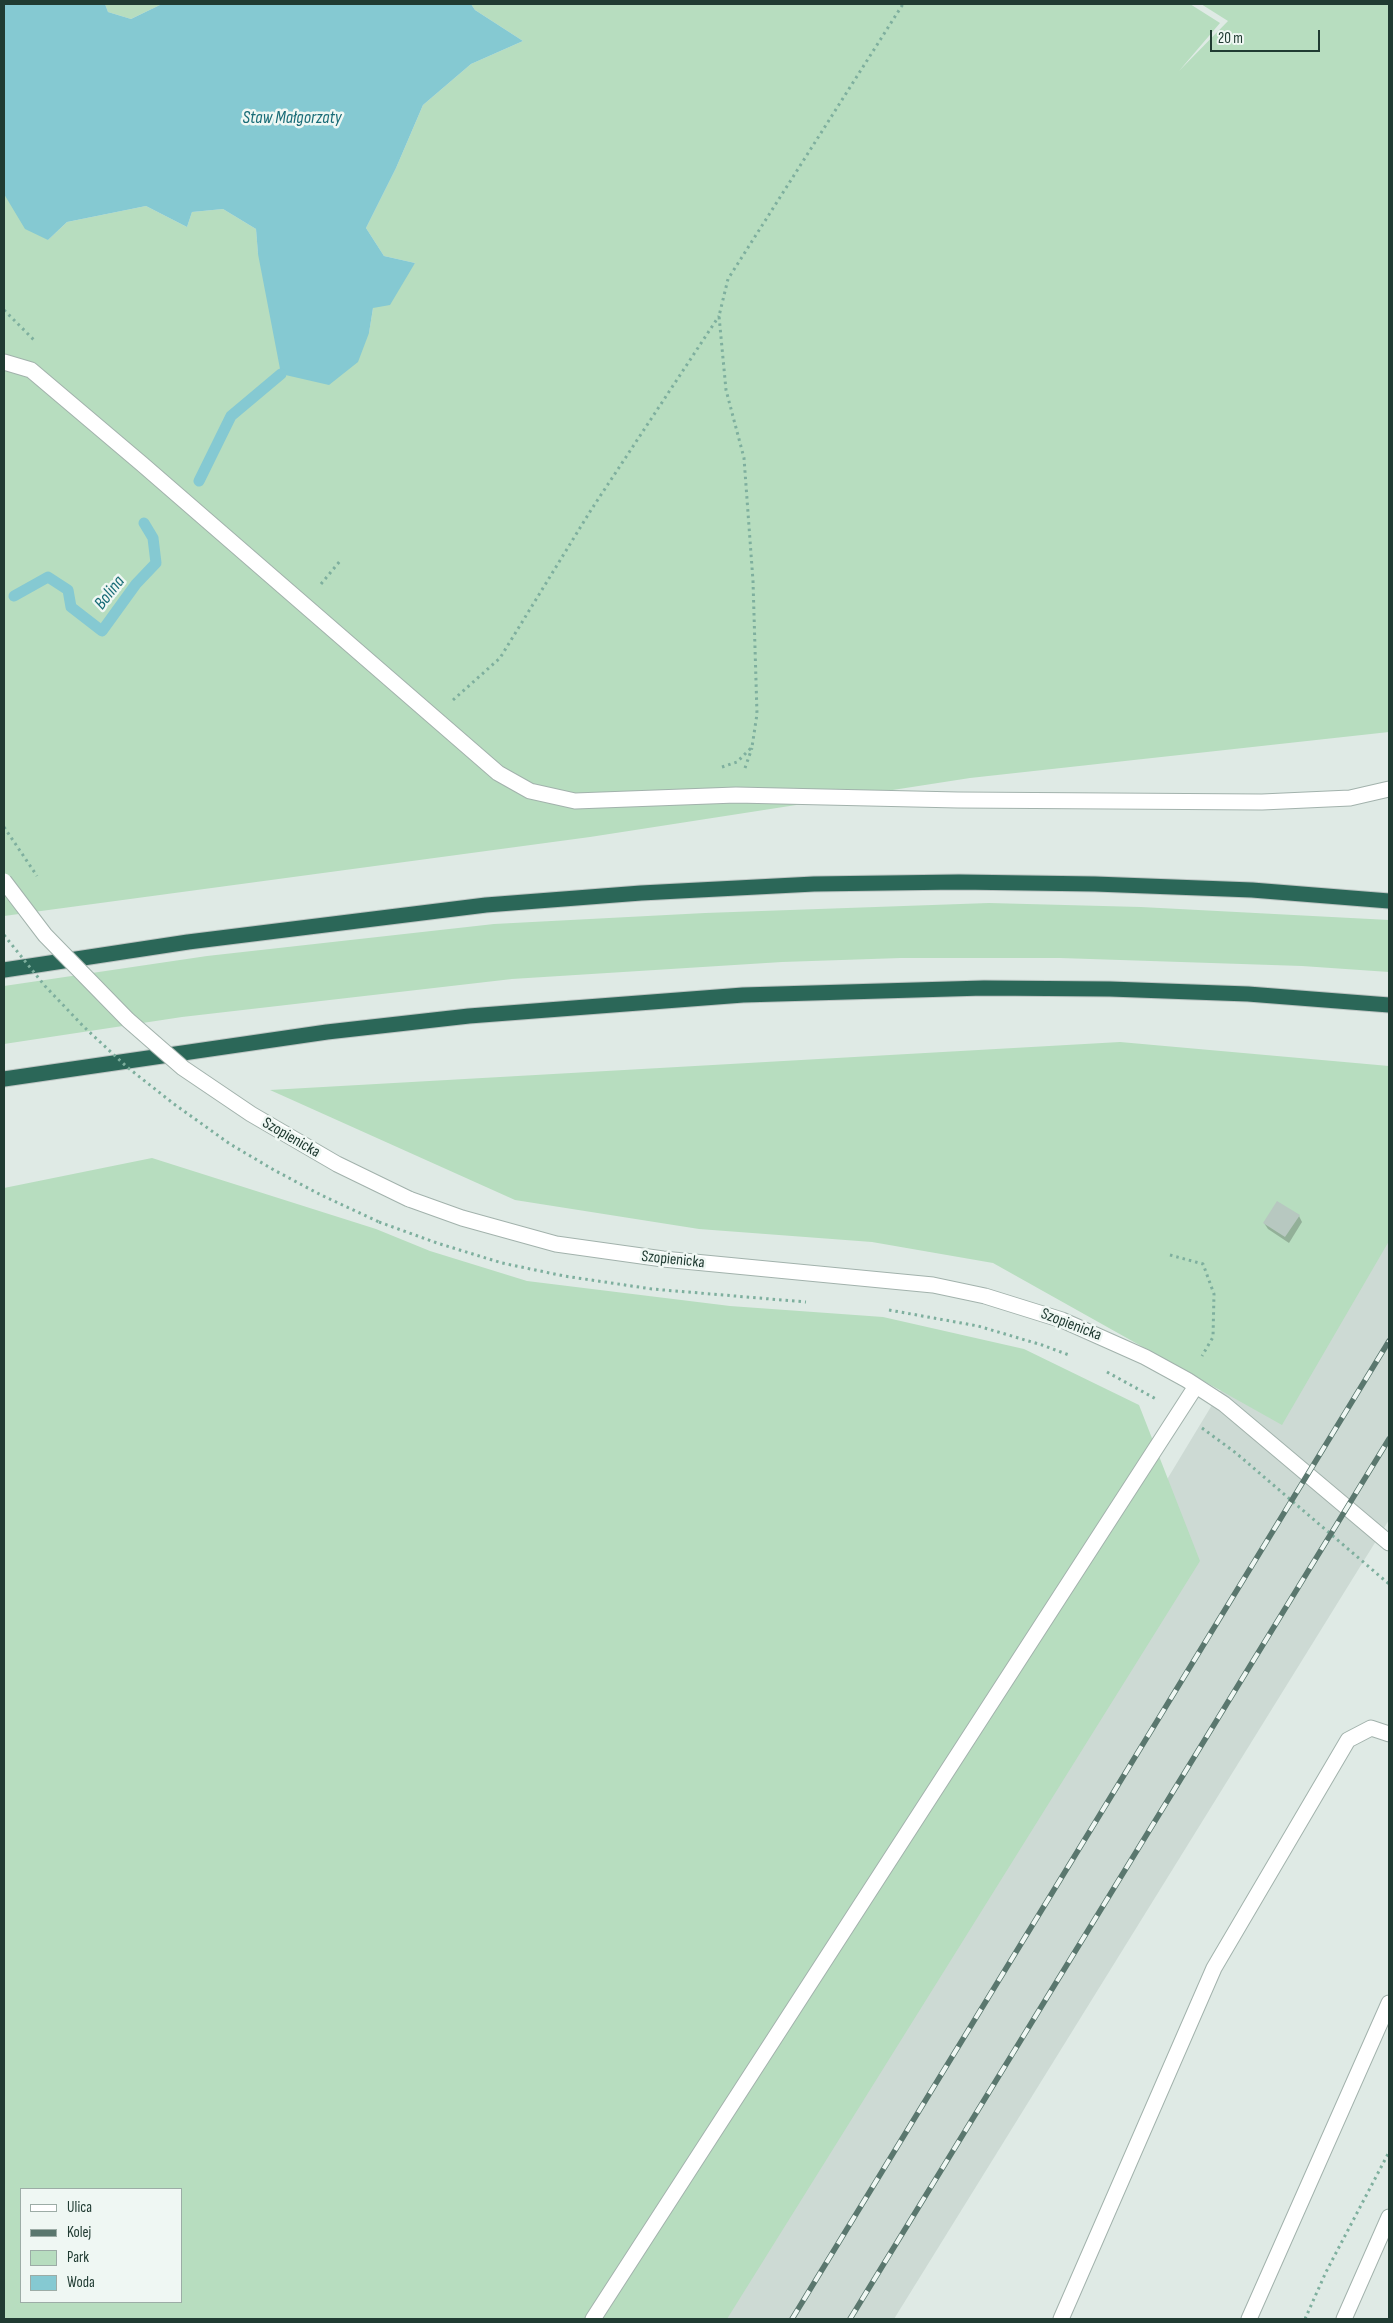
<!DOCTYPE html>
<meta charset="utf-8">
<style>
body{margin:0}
#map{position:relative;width:1393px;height:2323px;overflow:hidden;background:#dfeae5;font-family:"Sofia Sans Condensed",sans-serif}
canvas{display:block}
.frame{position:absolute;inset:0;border:5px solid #203b32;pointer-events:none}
.legend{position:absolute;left:20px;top:2188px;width:162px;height:115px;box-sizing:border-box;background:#eff7f3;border:1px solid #9caca6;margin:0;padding:6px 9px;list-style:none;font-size:15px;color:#203b32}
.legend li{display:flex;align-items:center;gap:10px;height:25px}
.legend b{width:25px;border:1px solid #9caca6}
.scale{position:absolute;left:1210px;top:30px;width:110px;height:22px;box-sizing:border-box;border:2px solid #203b32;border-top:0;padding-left:6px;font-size:15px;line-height:18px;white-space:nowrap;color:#203b32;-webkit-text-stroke:4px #eff7f3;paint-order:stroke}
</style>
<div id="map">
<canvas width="1393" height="2323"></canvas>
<div class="frame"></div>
<ul class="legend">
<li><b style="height:6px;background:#fff"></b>Ulica</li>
<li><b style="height:6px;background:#5a776e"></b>Kolej</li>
<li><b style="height:14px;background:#b7ddbf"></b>Park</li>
<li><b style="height:14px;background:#85c9d2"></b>Woda</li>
</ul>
<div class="scale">20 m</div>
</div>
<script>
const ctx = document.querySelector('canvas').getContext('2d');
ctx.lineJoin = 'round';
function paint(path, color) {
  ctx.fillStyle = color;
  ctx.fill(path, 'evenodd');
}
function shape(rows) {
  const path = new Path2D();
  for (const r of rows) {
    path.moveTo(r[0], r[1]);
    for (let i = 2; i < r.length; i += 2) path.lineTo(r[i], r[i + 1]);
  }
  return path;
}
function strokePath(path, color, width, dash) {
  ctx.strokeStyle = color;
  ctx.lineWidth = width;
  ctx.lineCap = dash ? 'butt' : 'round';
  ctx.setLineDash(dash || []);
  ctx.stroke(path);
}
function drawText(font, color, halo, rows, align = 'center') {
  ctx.font = font + ' "Sofia Sans Condensed",sans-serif';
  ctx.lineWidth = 5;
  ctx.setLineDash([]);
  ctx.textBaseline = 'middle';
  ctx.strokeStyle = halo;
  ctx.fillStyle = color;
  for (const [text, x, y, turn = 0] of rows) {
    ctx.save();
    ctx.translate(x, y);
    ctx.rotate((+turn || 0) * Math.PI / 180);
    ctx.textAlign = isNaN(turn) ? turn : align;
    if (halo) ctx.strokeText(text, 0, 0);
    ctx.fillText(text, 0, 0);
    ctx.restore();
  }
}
paint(shape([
 [1389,1112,1389,1520,894,2319,713,2319,1157,1496]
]), '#cddad4');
paint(shape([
 [105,4,162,4,131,19,108,12],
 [471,4,1190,4,1220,23,1179,71,1228,21,1201,4,1389,4,1389,732,970,778,590,837,4,916,4,191,48,240,67,222,146,206,187,227,192,212,223,209,256,229,258,254,369,333,373,308,415,263,384,256,366,228,396,168,423,105,471,64,523,41,475,10],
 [989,903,1141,907,1389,920,1389,972,1302,966,1060,958,901,958,782,962,512,979,182,1017,4,1044,4,986,207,956,494,924,705,913],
 [1120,1042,1389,1066,1389,1241,1282,1425,993,1263,872,1242,699,1229,515,1200,270,1090],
 [152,1158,376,1229,430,1251,527,1281,730,1306,883,1317,1024,1349,1139,1405,1200,1561,727,2319,4,2319,4,1188],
 [21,2189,181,2189,181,2302,21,2302]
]), '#b7ddbf');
paint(shape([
 [4,4,105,4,108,12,131,19,162,4,471,4,475,10,523,41,471,64,423,105,396,168,366,228,384,256,415,263,390,305,373,308,369,333,358,362,329,385,281,374,258,254,256,229,223,209,192,212,187,227,146,206,67,222,48,240,25,229,4,194]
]), '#85c9d2');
paint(shape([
 [1299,1216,1302,1222,1289,1243,1268,1229,1264,1223]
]), '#0003');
strokePath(shape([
 [199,481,231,416,281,374],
 [14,596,48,577,68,590,71,607,102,631,136,584,156,563,153,538,144,523]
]), '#85c9d2', 11);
paint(shape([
 [1277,1201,1300,1215,1285,1237,1263,1223]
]), '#b7c8c0');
const minor = shape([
 [4,362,31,370,142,464,498,773,530,791,575,801,736,795,958,800,1262,802,1350,798,1389,789],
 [409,1199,462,1218,556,1244,663,1259,933,1285,985,1296,1062,1320,1145,1357,1187,1380,1224,1404,1389,1543],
 [593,2319,1196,1386],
 [1061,2319,1214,1968,1348,1740,1371,1728,1389,1734],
 [1249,2319,1389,2003],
 [1344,2319,1389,2217]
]);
const highway = shape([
 [4,970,188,942,486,905,641,893,814,884,959,882,1095,884,1252,890,1389,901],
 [4,1079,327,1032,469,1016,743,995,984,988,1110,989,1248,994,1389,1005]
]);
strokePath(minor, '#a2b2ac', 17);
strokePath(highway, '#bcc4c2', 17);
strokePath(shape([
 [4,310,35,341],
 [321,584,340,561],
 [453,700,500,658,591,510,719,316],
 [722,767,737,762,752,747,757,714,753,581,744,458,726,390,719,316,728,279,903,4],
 [745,768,752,748],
 [379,1222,437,1243,502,1263,564,1276,652,1289,806,1302],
 [1170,1255,1203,1264,1214,1294,1213,1337,1202,1356],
 [889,1310,978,1326,1042,1345,1069,1355],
 [1107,1372,1156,1399],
 [1202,1428,1236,1453,1389,1584],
 [1305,2319,1326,2272,1389,2152]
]), '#7eaf9e', 3, [2.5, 4]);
strokePath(minor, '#fff', 15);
strokePath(highway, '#2b6758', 15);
const rail = shape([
 [792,2319,1389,1341],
 [850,2319,1389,1439]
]);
strokePath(rail, '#5a776e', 5.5);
strokePath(rail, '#eff7f3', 4, [11]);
const minorBridge = shape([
 [4,881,45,935,128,1020,183,1068,251,1114,337,1164,409,1199]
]);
strokePath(minorBridge, '#a2b2ac', 17, []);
strokePath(shape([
 [4,827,37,876],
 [4,935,45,986,84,1027,127,1067,174,1104,230,1144,274,1170,321,1195,379,1222]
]), '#7eaf9e', 3, [2.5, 4]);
strokePath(minorBridge, '#fff', 15);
drawText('16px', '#203b32', '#eff7f3', [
 ["Szopienicka",291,1138,30],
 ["Szopienicka",673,1260,6],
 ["Szopienicka",1071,1325,21]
]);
drawText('italic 18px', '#196c77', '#eff7f3', [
 ["Staw Małgorzaty",292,118],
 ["Bolina",110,593,-52]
]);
</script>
